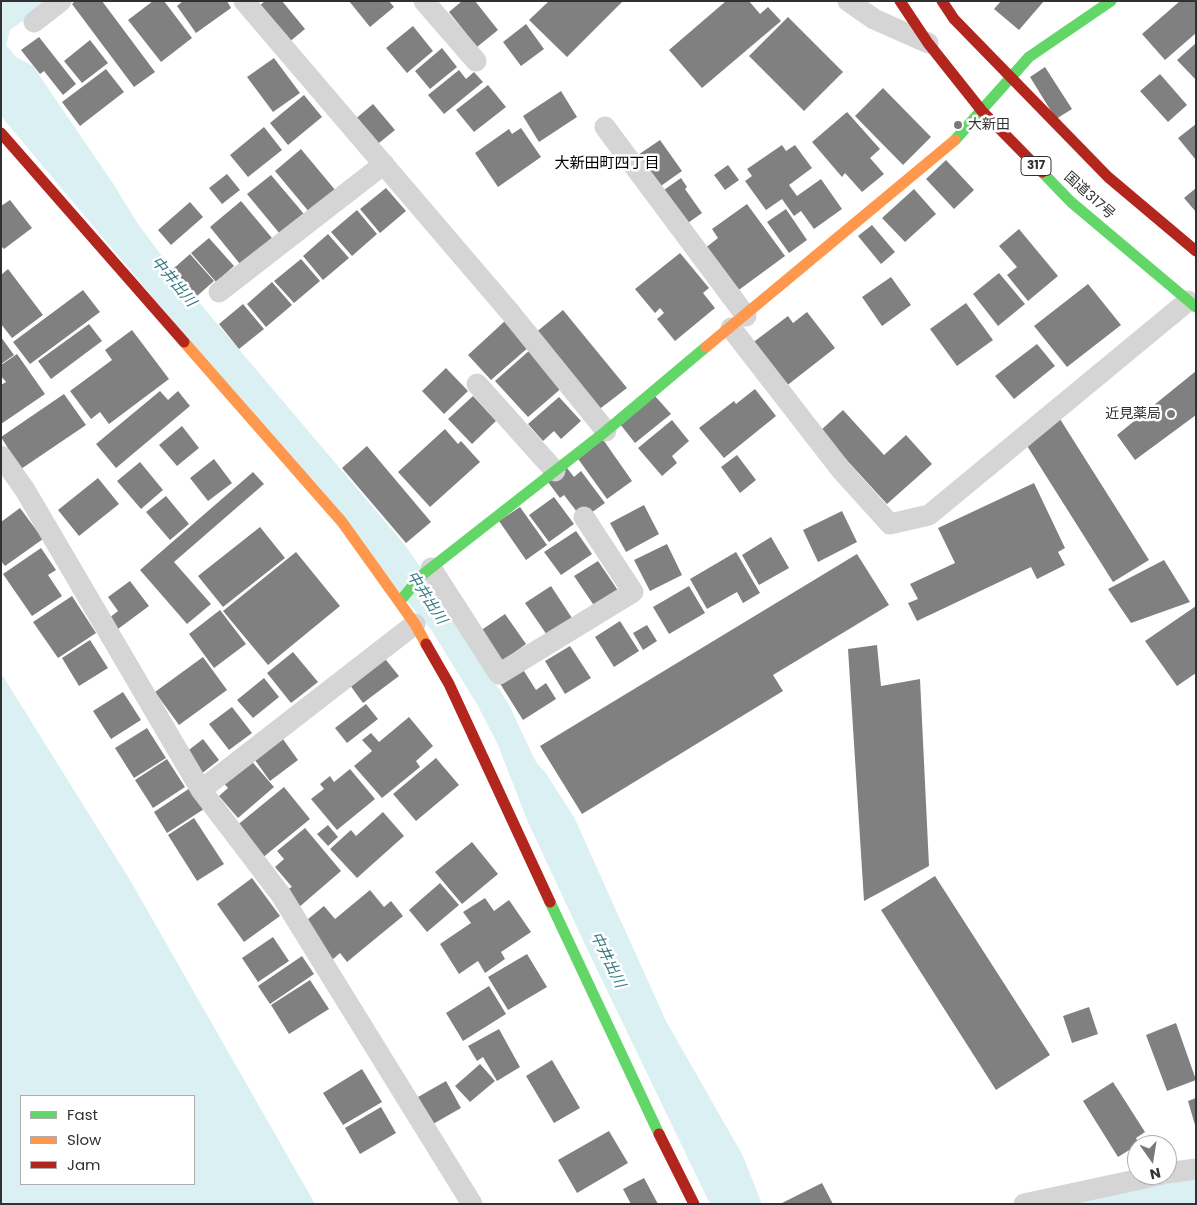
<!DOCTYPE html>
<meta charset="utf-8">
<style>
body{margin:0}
#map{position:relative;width:1197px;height:1205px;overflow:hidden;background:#fff;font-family:Poppins,sans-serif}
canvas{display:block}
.frame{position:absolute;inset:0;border:2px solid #313131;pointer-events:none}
.legend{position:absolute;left:20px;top:1095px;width:175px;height:90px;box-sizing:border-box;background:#fff;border:1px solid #adadad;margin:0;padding:6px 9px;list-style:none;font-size:15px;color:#313131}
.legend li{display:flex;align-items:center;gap:10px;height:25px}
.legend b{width:25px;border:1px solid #adadad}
.north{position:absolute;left:1127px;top:1135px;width:50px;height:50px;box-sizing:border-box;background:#fff;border:1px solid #adadad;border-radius:50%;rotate:167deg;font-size:14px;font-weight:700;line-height:20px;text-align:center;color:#313131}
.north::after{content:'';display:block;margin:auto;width:18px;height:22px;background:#797979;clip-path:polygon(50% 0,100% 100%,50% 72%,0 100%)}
</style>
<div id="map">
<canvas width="1197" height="1205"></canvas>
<div class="frame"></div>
<ul class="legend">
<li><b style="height:6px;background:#63d668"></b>Fast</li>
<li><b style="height:6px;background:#ff974d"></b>Slow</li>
<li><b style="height:6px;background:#b3261e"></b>Jam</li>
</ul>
<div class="north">N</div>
</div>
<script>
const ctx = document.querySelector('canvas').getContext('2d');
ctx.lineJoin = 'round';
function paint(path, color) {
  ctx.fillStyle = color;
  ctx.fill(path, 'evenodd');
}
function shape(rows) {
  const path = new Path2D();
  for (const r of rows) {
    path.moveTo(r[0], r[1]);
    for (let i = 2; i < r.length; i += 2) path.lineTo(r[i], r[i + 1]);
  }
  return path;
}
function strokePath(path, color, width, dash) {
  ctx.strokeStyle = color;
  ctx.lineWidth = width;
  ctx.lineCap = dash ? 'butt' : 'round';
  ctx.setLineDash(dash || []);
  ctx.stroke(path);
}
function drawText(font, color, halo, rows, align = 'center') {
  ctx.font = font + ' Poppins,"Noto Sans JP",sans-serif';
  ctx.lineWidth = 5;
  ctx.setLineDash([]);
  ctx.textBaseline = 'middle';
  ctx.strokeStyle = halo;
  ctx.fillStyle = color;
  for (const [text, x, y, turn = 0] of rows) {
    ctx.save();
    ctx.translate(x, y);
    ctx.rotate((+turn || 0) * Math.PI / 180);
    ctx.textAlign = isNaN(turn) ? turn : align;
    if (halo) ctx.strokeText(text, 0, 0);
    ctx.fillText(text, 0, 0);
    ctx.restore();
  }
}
paint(shape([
 [1,1,51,1,10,30,6,45,16,57,33,66,114,185,136,221,175,274,405,545,434,587,508,703,536,762,545,772,574,817,666,1021,743,1156,762,1204,710,1204,588,951,527,820,498,745,478,706,432,631,1,116],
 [1,673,130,880,315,1204,1,1204],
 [194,1096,194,1184,21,1184,21,1096],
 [1196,1179,1196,1204,1057,1204,1153,1185]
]), '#dbf0f3');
paint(shape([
 [75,1,102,1,155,72,134,87,72,4],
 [153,1,164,1,192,38,161,62,128,20],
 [183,1,227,1,231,8,196,33,177,6],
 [265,1,282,1,305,29,288,43,258,7],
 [349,1,389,1,394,7,370,27],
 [462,1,475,1,498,30,477,47,449,12],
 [549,1,621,1,622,2,567,57,529,20],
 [726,1,749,1,760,14,768,7,781,21,702,88,669,50],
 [1001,1,1044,1,1019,30,994,9],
 [1180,1,1196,1,1196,33,1165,60,1142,34],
 [788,17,843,72,804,111,749,56],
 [526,24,544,49,521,66,503,42],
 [413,26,433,51,407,73,386,48],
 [39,37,76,84,63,95,44,71,40,74,21,50],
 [90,40,108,63,82,83,64,61],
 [1196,43,1196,80,1177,60],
 [442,48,457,67,430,89,415,71],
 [274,58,300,93,273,112,247,77],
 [1045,67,1072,109,1056,119,1030,77],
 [106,69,124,92,80,126,62,102],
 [459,70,466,79,474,72,483,82,444,114,428,95],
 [1160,74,1187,105,1168,122,1140,91],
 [488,85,506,107,474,132,456,110],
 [883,88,931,137,903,165,855,116],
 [561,91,577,117,539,142,523,116],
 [304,95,322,117,288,145,270,123],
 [373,104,395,130,374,147,353,121],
 [847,112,880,149,870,158,884,174,862,192,845,173,842,177,812,142],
 [1196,124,1196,160,1178,138],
 [264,127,282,150,248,177,230,155],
 [521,128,541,157,498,187,475,153,509,129,512,134],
 [660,140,682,171,658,188,635,157],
 [782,145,786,151,795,145,812,168,789,185,797,196,821,179,842,209,814,229,801,211,794,216,782,199,766,210,745,181,752,176,747,169],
 [301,149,336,191,310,213,275,171],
 [946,160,974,190,954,209,926,179],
 [728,165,739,180,725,190,714,175],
 [227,174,240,190,222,204,209,188],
 [271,175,304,214,280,234,247,194],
 [681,178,687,187,685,189,702,213,685,225,661,192],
 [386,188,406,211,380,233,360,209],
 [1196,188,1196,212,1184,198],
 [914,189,936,214,905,242,882,218],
 [10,200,32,228,4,249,1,246,1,206],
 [241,201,272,238,240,264,210,227],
 [190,202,203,217,171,245,158,230],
 [747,204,785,256,736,292,704,249,718,238,712,229],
 [786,209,807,240,789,253,767,222],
 [357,210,377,234,352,256,331,232],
 [872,225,895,252,881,264,858,236],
 [1019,229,1058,276,1028,301,1007,275,1017,267,999,246],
 [328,234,349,258,323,280,303,256],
 [209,238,234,266,216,282,191,253],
 [680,253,709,288,703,293,715,308,675,341,657,319,664,313,660,308,655,313,635,289],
 [190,254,214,281,197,296,173,269],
 [301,259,320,281,294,303,274,281],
 [8,269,43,315,12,338,1,324,1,275],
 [999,273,1025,304,998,326,973,294],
 [891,277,911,305,882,326,862,297],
 [272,282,292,305,266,327,247,304],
 [1088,284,1121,325,1067,367,1034,326],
 [83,290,100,312,30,364,13,342],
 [966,303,993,340,957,366,930,329],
 [243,304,264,329,239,349,219,324],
 [563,310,627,388,597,411,534,334],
 [807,312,835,348,785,387,751,344,788,316,793,323],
 [506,320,530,346,491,380,468,355],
 [89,324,102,341,51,379,38,361],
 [132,330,169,379,109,424,100,412,91,419,70,391,112,360,105,350],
 [1,337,14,355,1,364],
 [1037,344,1055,366,1014,399,995,376],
 [531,349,564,386,528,417,495,381],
 [17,354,45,394,1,424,1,385,6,382,1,376,1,365],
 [446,368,468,391,444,414,422,391],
 [1196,371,1196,415,1135,460,1117,435],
 [755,389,776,416,724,458,699,428,734,401,736,404],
 [160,391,168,400,178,391,190,406,116,468,96,444],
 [64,394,86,425,21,469,1,437],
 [473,396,496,421,472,444,448,419],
 [655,396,671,414,635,443,620,424],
 [559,397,581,421,561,439,554,431,543,441,528,424],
 [843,410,884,455,906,435,932,464,887,504,820,431],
 [1060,419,1149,560,1113,582,1024,441],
 [672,420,689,441,672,456,677,463,662,476,638,448],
 [182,426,199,448,177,466,159,445],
 [445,429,458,444,461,441,480,462,430,507,398,472],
 [602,438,632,481,607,499,576,456],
 [367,446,431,522,406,543,342,468],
 [737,455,756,480,740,493,721,467],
 [214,459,232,483,208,501,190,478],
 [140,462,163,490,141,509,117,481],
 [567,468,574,477,581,471,605,503,588,515,577,512,564,495,560,498,548,482],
 [253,472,264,484,174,562,211,604,187,624,140,570],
 [98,478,119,504,79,536,58,510],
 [1034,483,1065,548,1058,552,1065,565,1037,579,1031,567,917,621,908,603,918,599,910,584,955,563,938,528],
 [166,496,189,524,170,540,146,512],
 [554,497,574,524,549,542,529,515],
 [644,505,659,534,626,552,610,523],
 [520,507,547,545,526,560,499,521],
 [20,508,43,539,5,566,1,561,1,522],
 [842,511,857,542,818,562,803,530],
 [260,527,285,558,223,607,198,576],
 [576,531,592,554,561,575,544,552],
 [771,537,789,568,759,585,742,555],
 [667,544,682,575,650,591,634,560],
 [41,548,56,570,48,575,62,596,32,616,3,574],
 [296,552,340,606,268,665,223,611],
 [736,552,760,593,743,603,737,592,707,609,690,579],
 [857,554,889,605,773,675,783,691,582,814,540,746],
 [1164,560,1190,602,1131,623,1108,589],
 [598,561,619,592,595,607,574,576],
 [130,581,149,606,118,629,109,618,118,611,108,597],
 [551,586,572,618,547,635,525,603],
 [689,586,705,613,669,634,653,607],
 [72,596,96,633,58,658,33,622],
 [1196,606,1196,673,1177,686,1145,641],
 [220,610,246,644,214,668,189,634],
 [505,614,526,644,501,662,480,631],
 [620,621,639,651,614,667,595,637],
 [647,625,657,641,643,650,633,633],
 [90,640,108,668,79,686,62,658],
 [877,645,881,686,920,679,929,866,864,901,848,649],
 [570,646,591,678,565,694,545,661],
 [293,652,318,682,291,703,267,673],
 [382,655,399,676,363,703,347,681],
 [203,657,227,690,179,725,155,692],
 [522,668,536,690,546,683,556,699,523,720,499,682],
 [264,678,279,697,253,718,237,700],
 [123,692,141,720,111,739,93,711],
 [366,704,378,719,347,743,335,728],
 [232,707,252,733,229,750,209,724],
 [409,717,433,746,416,761,420,767,382,798,354,766,372,751,362,740,371,733,379,742],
 [147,728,166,758,134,778,115,748],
 [280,735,298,760,270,781,252,756],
 [203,739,219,760,201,774,185,753],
 [248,757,274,787,238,818,219,796,228,788,221,780],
 [436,758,459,785,416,821,393,794],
 [167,759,185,787,153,808,135,780],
 [350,769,375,799,337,830,311,799,324,789,320,784,330,776,334,782],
 [284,787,310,819,261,859,235,827],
 [190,788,204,809,167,833,154,812],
 [383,812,404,836,357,878,330,849,351,830,356,836],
 [194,818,224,864,197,881,168,835],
 [328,825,338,837,328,846,317,834],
 [305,828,341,871,298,908,284,891,292,887,275,867,284,859,277,851],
 [472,842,498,874,462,904,435,872],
 [935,876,1050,1055,996,1090,881,910],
 [252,878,280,916,244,942,217,904],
 [440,883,459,905,427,932,409,910],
 [370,890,384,907,391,901,403,916,347,962,340,953,332,960,302,924,324,906,335,919],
 [485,898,494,911,509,900,531,932,501,952,505,959,485,973,478,961,459,974,440,944,471,923,463,912],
 [273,937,289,961,258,982,242,958],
 [527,954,547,987,508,1010,488,977],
 [302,956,314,974,270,1004,258,986],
 [310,980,329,1009,289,1034,271,1005],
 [489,986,506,1014,463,1041,446,1013],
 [1089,1007,1098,1034,1072,1043,1063,1016],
 [1176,1023,1196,1080,1167,1091,1146,1035],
 [499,1029,520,1067,497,1081,483,1057,477,1061,468,1046],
 [552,1060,580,1108,554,1123,526,1076],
 [480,1064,495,1081,470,1102,455,1086],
 [362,1069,382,1102,343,1125,323,1093],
 [446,1081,461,1108,433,1124,418,1097],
 [1113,1082,1145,1132,1136,1138,1139,1144,1118,1157,1083,1101],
 [1196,1098,1196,1125,1195,1125,1188,1101],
 [381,1107,396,1133,360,1154,345,1128],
 [609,1131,628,1163,577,1193,558,1160],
 [644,1178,658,1204,631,1204,623,1189],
 [822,1183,833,1204,780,1204]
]), '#808080');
strokePath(shape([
 [244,1,509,311,606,431],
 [424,1,476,61],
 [848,1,874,19,928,43],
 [34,22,61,1],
 [605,127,746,316],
 [219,292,384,164],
 [731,328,842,471,890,524,929,515,1188,301],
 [477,384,555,471],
 [1,456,25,490,201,790,281,895,472,1204],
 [431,568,499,674,633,592,584,517],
 [201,790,415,624],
 [1167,1173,1196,1169],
 [1024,1204,1159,1175]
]), '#d5d5d5', 21);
strokePath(shape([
 [955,140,1029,57,1111,1],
 [1042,172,1071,202,1196,307],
 [400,601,422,575,606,431,706,347],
 [550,902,659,1134]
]), '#63d668', 11);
strokePath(shape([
 [184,342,342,522,415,624,426,644],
 [706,347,955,140]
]), '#ff974d', 11);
strokePath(shape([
 [900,1,928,43,982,111,1042,172],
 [942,1,954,19,1108,177,1196,251],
 [1,133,184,342],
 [426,644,449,684,550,902],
 [659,1134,694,1204]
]), '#b3261e', 11);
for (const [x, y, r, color] of [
 [958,125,5,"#797979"],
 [1171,414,5,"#797979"]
]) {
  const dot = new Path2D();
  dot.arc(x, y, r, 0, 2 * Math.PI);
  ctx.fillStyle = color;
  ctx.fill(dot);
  strokePath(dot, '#fff', 2);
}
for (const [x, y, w] of [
 [1036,166,30]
]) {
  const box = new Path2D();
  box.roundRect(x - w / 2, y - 9.5, w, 19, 4);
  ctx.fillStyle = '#fff';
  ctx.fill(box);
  strokePath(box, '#313131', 1);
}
drawText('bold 12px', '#313131', null, [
 ["317",1036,166]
]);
drawText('14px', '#313131', '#fff', [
 ["大新田",968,125],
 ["近見薬局",1161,414,"right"]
], 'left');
drawText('14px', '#313131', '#fff', [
 ["国道317号",1089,196,42]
]);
drawText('15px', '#000', '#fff', [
 ["大新田町四丁目",607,164]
]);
drawText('italic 15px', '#357a83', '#fff', [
 ["中井出川",173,282,50],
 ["中井出川",426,598,57],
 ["中井出川",607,960,64]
]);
</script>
